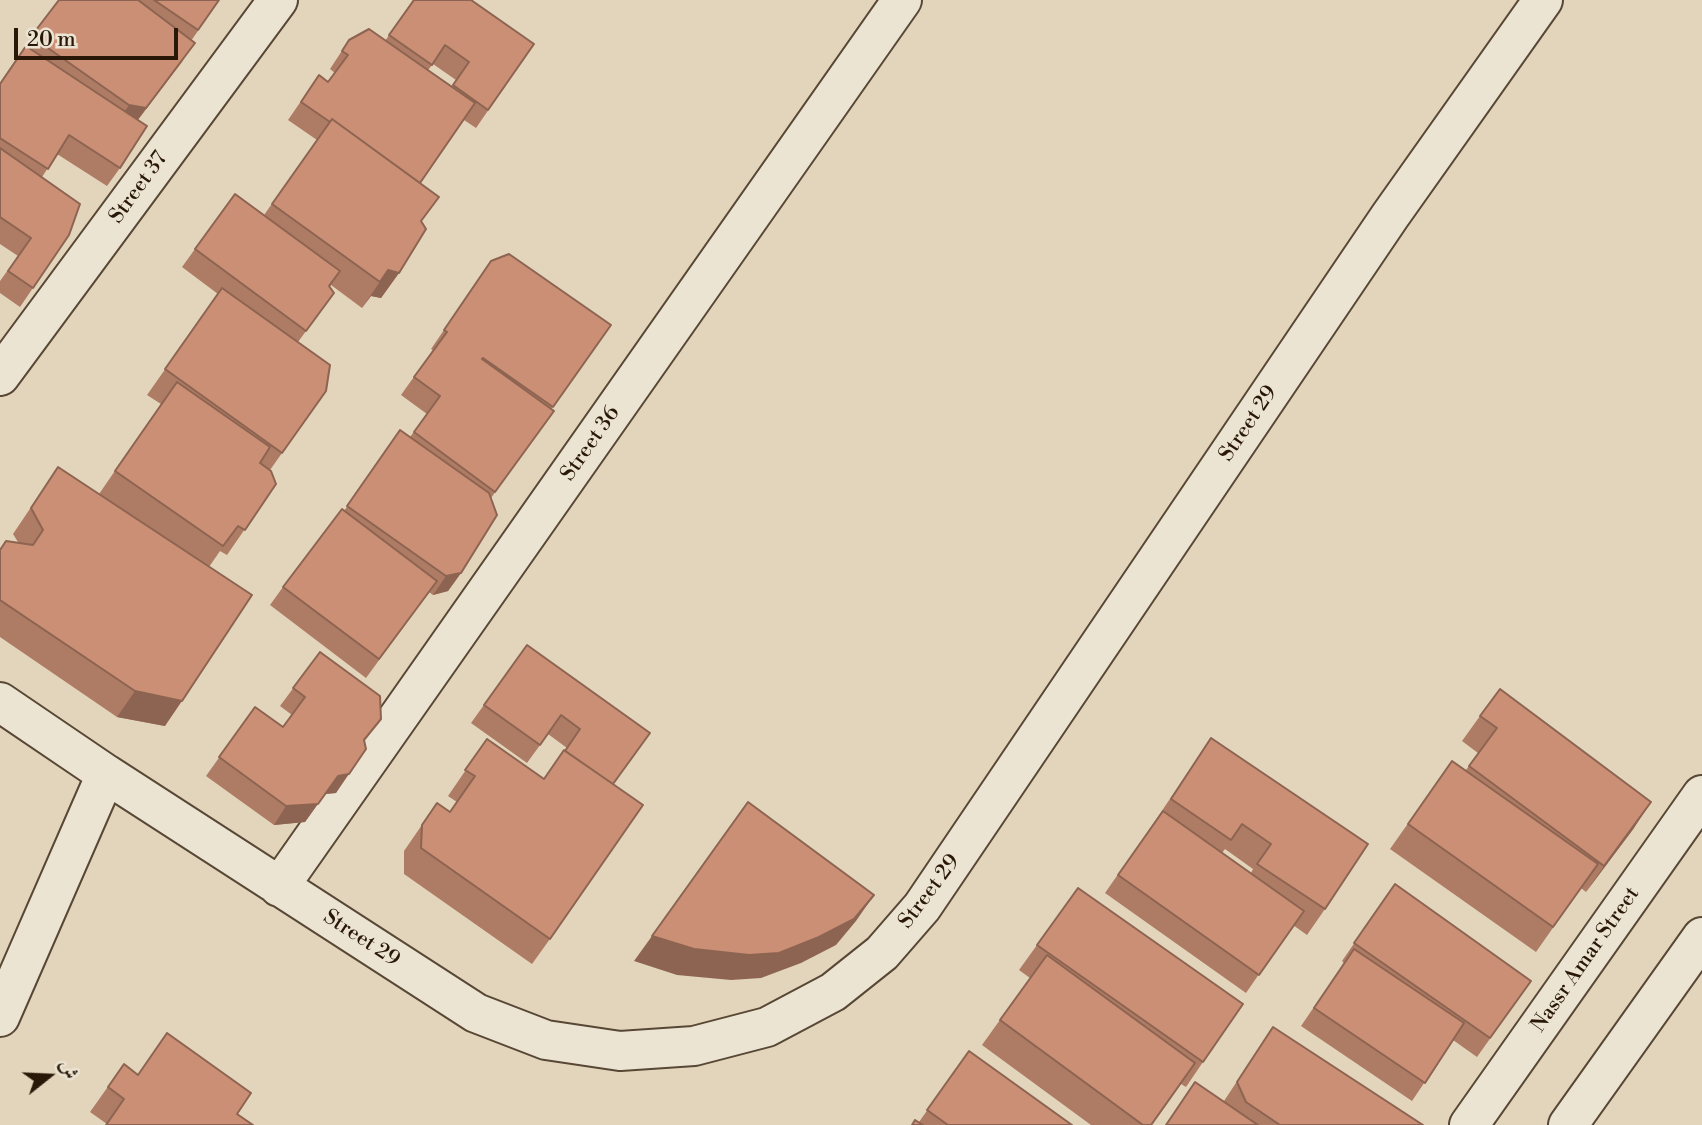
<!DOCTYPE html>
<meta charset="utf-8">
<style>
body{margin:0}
#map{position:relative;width:1702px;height:1125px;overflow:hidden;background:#e2d5bc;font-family:"Libre Bodoni",Amiri,serif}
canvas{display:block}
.north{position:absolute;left:14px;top:1041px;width:70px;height:70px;-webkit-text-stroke:5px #ece4d3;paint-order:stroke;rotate:72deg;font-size:19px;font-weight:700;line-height:28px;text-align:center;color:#291807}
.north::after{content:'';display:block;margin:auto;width:24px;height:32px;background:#291807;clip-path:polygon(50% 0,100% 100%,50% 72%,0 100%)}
.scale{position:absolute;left:14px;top:28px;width:164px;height:32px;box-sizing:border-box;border:4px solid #291807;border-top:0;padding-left:9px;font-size:21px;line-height:24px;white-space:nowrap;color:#291807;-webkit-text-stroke:5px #ece4d3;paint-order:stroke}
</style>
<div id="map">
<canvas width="1702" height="1125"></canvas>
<div class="north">ش</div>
<div class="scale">20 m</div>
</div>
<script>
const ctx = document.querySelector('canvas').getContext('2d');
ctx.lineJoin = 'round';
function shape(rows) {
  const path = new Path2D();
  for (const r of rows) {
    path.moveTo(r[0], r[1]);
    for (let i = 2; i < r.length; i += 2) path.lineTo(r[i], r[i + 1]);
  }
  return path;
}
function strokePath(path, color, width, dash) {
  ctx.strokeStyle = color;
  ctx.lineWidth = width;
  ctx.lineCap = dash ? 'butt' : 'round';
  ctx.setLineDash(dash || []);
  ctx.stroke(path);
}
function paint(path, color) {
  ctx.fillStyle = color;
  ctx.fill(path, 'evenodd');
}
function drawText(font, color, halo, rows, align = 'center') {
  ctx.font = font + ' "Libre Bodoni",serif';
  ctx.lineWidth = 6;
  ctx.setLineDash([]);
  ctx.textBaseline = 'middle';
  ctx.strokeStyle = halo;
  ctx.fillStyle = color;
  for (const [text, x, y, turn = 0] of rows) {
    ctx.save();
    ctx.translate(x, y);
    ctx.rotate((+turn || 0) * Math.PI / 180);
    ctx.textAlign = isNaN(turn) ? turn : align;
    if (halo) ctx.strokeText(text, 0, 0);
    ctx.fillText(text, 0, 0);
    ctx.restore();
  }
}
const minor = shape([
 [0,376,278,0],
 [0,702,106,774,476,1013,546,1040,620,1051,694,1046,767,1027,833,992,882,953,922,907,1390,216,1543,0],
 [279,887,902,0],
 [0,1017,106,774],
 [1469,1125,1702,795],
 [1568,1125,1702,937]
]);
strokePath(minor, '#574734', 42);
strokePath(minor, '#ece4d3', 38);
paint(shape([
 [59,0,219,0,191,41,182,62,138,120,120,168,107,186,57,154,42,177,69,235,20,307,0,293,0,281,18,256,0,244,0,83,36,30],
 [413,0,534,44,476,128,464,120,420,183,422,222,399,273,381,298,371,296,362,308,331,285,330,286,334,293,298,342,326,391,270,470,276,484,227,555,220,551,209,567,165,726,117,717,0,637,0,550,18,542,13,534,58,467,99,494,161,404,147,395,218,294,182,267,195,249,264,215,317,140,288,120,319,75,328,82,335,73,330,69,349,40,385,41],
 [433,64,456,80,452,86,428,70],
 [491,261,611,325,551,409,554,411,491,498,461,573,448,591,433,595,429,592,366,678,270,605,283,587,344,511,400,430,410,437,427,414,401,395,433,350,431,349],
 [527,645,650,733,613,784,550,939,532,964,404,874,404,851,437,803,450,812,457,802,448,796,487,739,544,779,567,748,548,734,527,763,471,723],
 [320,652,364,742,336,793,325,794,305,822,274,825,206,776,255,707,283,727,292,715,280,706],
 [1480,716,1634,828,1586,892,1581,888,1536,952,1390,849,1452,761,1466,770,1478,753,1462,741],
 [1211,738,1325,909,1307,935,1293,925,1246,993,1105,893,1153,824],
 [1225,849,1253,869,1251,873,1222,853],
 [1395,884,1531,981,1477,1057,1453,1040,1412,1101,1301,1026,1344,963,1342,961],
 [1078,888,1203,1062,1186,1087,1181,1084,1152,1125,1091,1125,982,1045,1030,978,1019,970],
 [1273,1027,1423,1125,1165,1125,1224,1101],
 [969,1051,1072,1125,912,1125,919,1122],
 [124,1064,138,1075,251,1093,107,1124,90,1112]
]), '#ae7b64');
paint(shape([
 [195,43,133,126,117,123,129,105],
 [388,270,399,273,381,298,371,296,362,308],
 [461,573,448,591,433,595,446,576],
 [135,691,182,701,165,726,117,717],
 [349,774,336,793,325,794,305,822,274,825,286,806,338,776],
 [1651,802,1634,828,1586,892,1604,866],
 [874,895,856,921,836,945,801,963,761,978,731,980,677,975,634,961,652,936]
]), '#8d6451');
const building = shape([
 [59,0,138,0,195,43,146,108,129,105,38,41,36,30,59,0],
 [154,0,219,0,198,30,154,0],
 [414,0,471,0,534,44,488,110,453,85,469,62,445,45,432,65,389,35,414,0],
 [369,29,475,103,420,183,332,119,330,122,301,102,319,75,328,82,348,55,342,51,349,40,369,29],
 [26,46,147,126,120,168,69,135,48,169,0,138,0,84,26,46],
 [332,119,439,197,421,221,426,229,399,273,388,270,380,282,272,204,332,119],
 [0,148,80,204,69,235,33,288,8,271,31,238,0,217,0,148],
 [235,194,340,271,329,286,334,293,306,331,195,249,235,194],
 [509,254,611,325,553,407,483,358,482,359,554,411,495,492,414,432,440,396,414,377,447,332,444,330,491,261,509,254],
 [222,288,330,365,326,391,282,453,165,369,222,288],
 [177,382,270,447,260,463,271,471,276,484,245,530,238,526,223,546,115,471,177,382],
 [400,430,489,493,497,515,461,573,446,576,347,506,400,430],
 [58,467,252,595,182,701,135,691,0,600,0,550,6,541,33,545,43,530,31,508,58,467],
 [342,509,437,581,379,659,283,587,342,509],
 [527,645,650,733,613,784,565,751,580,729,561,715,540,745,484,705,527,645],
 [320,652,380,696,381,719,364,740,366,749,349,774,338,776,318,804,286,806,219,757,255,707,283,727,305,697,293,688,320,652],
 [1500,689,1651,802,1604,866,1469,766,1497,728,1480,716,1500,689],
 [1211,738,1368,844,1325,909,1257,864,1271,844,1242,824,1231,840,1171,799,1211,738],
 [487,739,544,779,564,750,643,805,550,939,421,848,422,825,437,803,450,812,475,776,465,770,487,739],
 [1452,761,1598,864,1553,927,1408,824,1452,761],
 [748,802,874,895,854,919,819,937,779,953,749,955,694,949,652,936,748,802],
 [1163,811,1304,911,1259,975,1118,875,1163,811],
 [1395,884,1531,981,1490,1038,1354,943,1395,884],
 [1078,888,1243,1004,1203,1062,1037,945,1078,888],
 [1354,949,1464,1023,1425,1083,1314,1008,1354,949],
 [1047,955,1195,1063,1151,1125,1143,1125,1000,1020,1047,955],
 [1273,1027,1423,1125,1280,1125,1246,1102,1237,1082,1273,1027],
 [167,1033,251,1093,237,1114,253,1125,106,1125,124,1099,108,1087,124,1064,138,1075,167,1033],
 [969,1051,1072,1125,948,1125,927,1110,969,1051],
 [1195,1082,1258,1125,1166,1125,1195,1082],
 [915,1120,923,1125,912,1125,915,1120]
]);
paint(building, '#ca8f74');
strokePath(building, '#8d6451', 2);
drawText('21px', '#291807', '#ece4d3', [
 ["Street 37",139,188,-54],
 ["Street 29",1249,424,-56],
 ["Street 36",591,444,-55],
 ["Street 29",930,892,-53],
 ["Street 29",361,939,33],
 ["Nassr Amar Street",1586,960,-55]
]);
</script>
